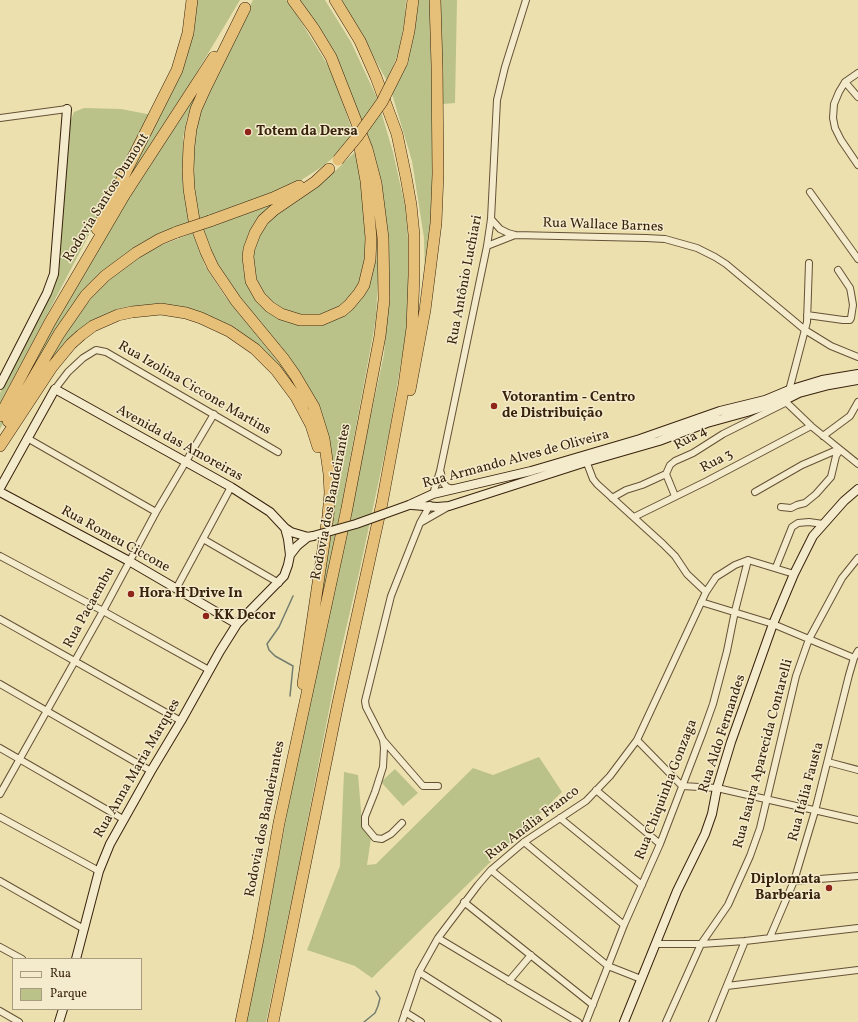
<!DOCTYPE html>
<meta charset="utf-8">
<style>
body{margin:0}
#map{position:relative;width:858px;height:1022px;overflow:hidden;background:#ede0af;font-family:Vollkorn,serif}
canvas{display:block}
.legend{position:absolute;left:12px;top:958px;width:130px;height:52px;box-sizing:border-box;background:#f3ebcb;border:1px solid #a89b7f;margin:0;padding:5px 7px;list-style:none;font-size:12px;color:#38220d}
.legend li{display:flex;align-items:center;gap:8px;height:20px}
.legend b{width:20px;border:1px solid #a89b7f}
</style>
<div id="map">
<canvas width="858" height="1022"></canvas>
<ul class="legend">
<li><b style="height:5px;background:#f3ebcb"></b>Rua</li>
<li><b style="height:11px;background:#bac289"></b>Parque</li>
</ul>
</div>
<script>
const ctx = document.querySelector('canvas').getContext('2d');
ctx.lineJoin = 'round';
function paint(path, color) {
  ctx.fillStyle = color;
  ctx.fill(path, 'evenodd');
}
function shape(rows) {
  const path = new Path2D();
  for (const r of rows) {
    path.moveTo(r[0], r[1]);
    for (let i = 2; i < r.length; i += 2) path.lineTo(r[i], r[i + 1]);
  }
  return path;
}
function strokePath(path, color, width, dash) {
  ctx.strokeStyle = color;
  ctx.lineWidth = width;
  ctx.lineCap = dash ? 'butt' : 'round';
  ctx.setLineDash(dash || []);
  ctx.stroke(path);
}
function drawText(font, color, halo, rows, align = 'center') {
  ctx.font = font + ' Vollkorn,serif';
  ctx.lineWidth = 3;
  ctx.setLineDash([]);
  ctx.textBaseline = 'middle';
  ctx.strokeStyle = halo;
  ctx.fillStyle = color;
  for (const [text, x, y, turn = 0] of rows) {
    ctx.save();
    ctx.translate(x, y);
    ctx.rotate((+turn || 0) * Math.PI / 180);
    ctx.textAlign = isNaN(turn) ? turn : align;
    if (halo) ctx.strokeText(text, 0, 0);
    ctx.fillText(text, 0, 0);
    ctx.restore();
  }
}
paint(shape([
 [195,0,240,0,188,87,114,202,172,89],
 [253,0,286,0,292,7,330,69,343,104,353,133,333,158,320,168,300,181,287,188,198,220,191,166,197,119,217,70],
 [299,0,325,0,351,42,377,98,393,152,405,206,410,261,408,321,389,433,359,573,339,659,297,874,266,1022,246,1022,263,940,299,752,384,354,387,321,368,138,346,81,328,42],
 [342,0,406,0,405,17,399,51,387,81],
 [419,0,431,0,433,212,425,277,424,238,412,161,392,94,415,26],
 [439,0,457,0,455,103,443,104],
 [199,89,187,118,183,138,183,188,190,223,143,245,60,326,0,429,0,423,29,369,135,183],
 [84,108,121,109,152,115,0,404,0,393,53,290,56,282,69,125,74,112],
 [358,149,364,194,367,255,361,283,341,306,319,315,304,316,292,313,281,308,271,300,263,292,258,282,254,272,254,252,260,234,275,215,317,187,331,175],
 [277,203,243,257,243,268,246,278,280,319,292,323,305,326,318,325,356,304,376,232,377,261,379,262,376,316,373,335,328,577,324,588,317,619,329,537,324,425,234,291,216,261,203,229],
 [193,233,205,266,224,295,292,379,310,410,315,422,279,369,198,314,111,315,52,362,50,360,73,322,94,295,106,283,120,271,147,253,162,245],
 [539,757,562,792,372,978,355,966,307,950,340,866,344,772,358,775,362,822,371,838,367,865,376,864,473,768,493,775],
 [395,769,418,793,403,806,381,782]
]), '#bac289');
strokePath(shape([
 [290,696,293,666,275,656,269,650,267,644,279,627,293,596],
 [364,1022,375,1013,378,1006,380,998,376,991]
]), '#737e6f', 1.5);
const street = shape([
 [858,73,845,82,839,92,834,104,833,118,835,128,841,140,858,165],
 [845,82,858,97],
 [0,118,67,109],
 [810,192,858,259],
 [491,219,500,229,508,233,515,235,646,238,665,239,697,248,715,257,726,264,805,330,831,346,858,357],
 [487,246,515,235],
 [809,263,807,322,786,402,811,426,858,464],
 [807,315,843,320,850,320,851,318,853,305,851,293,850,288,838,270],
 [55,389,68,372,83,358,96,350,106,352,278,452],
 [823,436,850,416,858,402],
 [27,438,156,512],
 [585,458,593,479,597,484,663,544,675,556,687,574,706,592],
 [441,473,442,480,444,484,447,487,453,489],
 [666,474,675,496],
 [755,492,802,465,839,449],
 [433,494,440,471,487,246,491,219,497,100,505,67,526,0],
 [612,498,626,490,642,485,666,474,670,465,675,461,693,453,723,434,785,403],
 [781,507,791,508,797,505,805,503,816,494,831,477,836,456,840,450],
 [634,517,707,481,811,426],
 [420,523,448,507],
 [203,539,279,583],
 [0,556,103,611,209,670],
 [776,567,792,527,798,523,809,522,823,524],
 [176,589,231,487],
 [701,602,773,624,854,658],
 [0,619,181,721],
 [0,684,151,771],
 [383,740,423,786,438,786],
 [637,740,682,786,717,788,858,820],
 [0,748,123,819],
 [828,762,858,770],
 [596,790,660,844],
 [0,794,103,611,156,512,214,414],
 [0,817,99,871],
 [560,818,642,885],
 [402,823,391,834,382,839,375,838,365,826,365,817,375,792,383,767,384,748,383,740,366,707,365,701,391,596,420,523,430,505],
 [524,842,624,925],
 [491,870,608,966,641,979],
 [0,881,84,929],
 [794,881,858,876],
 [464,902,593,1005],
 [770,937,794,881,815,811,849,675,854,658,858,651],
 [438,938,578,1022],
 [655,944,701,944,745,941,858,928],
 [0,947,22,959],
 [419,972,498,1022],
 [509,981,531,955],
 [727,986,858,970],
 [0,1011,19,1022],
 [405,1012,421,1022],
 [402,1022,419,972,438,938,478,885,491,870,524,842,586,801,610,776,637,740,706,592,716,577,735,565,748,560,794,574],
 [586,1022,624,925,660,844,703,732,713,704,727,651,735,611,748,560],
 [666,1022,701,944,728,905,750,856,760,828,796,676,809,639,842,578,858,558],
 [712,1022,745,941]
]);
const secondary = shape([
 [0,385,47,293,54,274,67,109],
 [0,488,55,389,231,487,270,512,285,528,291,532,308,537,313,536],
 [0,492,129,561,237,624],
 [409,505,433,494,531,471,640,439,720,411,765,400,789,390,822,380,858,374],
 [412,505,437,507,449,506,586,462,659,441,707,423,747,412,787,399,799,393,829,385,858,380],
 [290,555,297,546,308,537],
 [76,959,99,871,110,844,151,771,181,721,220,651,237,624,284,576,288,565,290,555,288,539,285,528],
 [59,1022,63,1009],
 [624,1022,677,891,705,834,712,814,717,788,731,742,773,624,794,574,813,536,844,501,858,489]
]);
const highway = shape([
 [245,8,206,87,196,109,191,129,189,146,188,170,189,189,194,220,206,252,213,267,236,301,283,358,295,375,314,407,324,439,329,474,330,493,328,516,303,684],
 [402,62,409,31,413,0],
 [329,169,315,182,274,210,263,220,255,233,249,249,248,257,251,281,260,297,270,307,281,314,300,320,321,320,342,311,349,305,359,293,364,285,370,260,371,238,366,181,360,148],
 [210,221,273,198,299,186],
 [97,229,177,70,188,33,192,0],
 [410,390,425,310,436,223,438,174,437,66,435,0],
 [0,416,50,322,125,194,214,57],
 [8,421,59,334,86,295,105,276,136,253,160,239,177,232],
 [0,446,52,367,71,344,81,335,93,326,118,315,132,312,161,309,186,313,201,318,229,331,255,349,276,370,296,397,311,425,318,447],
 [241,1022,258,939,279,823,346,513,380,336,384,300,383,238,376,183,367,149,331,57,314,29,293,0],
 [273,1022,338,703,382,503,404,385,412,328,414,275,414,235,411,205,406,177,397,134,376,77,360,41,335,0]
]);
strokePath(street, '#655236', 8);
strokePath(secondary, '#38220d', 10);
strokePath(highway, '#38220d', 12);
strokePath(street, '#f3ebcb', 6);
strokePath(secondary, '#f3ebcb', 8);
strokePath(highway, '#e6c078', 11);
const secondaryBridge = shape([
 [313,536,356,524,409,505]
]);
const highwayBridge = shape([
 [338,160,357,137,382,102,402,62],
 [177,232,210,221]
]);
strokePath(secondaryBridge, '#38220d', 10, []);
strokePath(highwayBridge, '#38220d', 12, []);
strokePath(secondaryBridge, '#f3ebcb', 8);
strokePath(highwayBridge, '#e6c078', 11);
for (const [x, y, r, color] of [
 [248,132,4,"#8f2418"],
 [494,406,4,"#8f2418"],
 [131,594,4,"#8f2418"],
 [206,616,4,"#8f2418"],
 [829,888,4,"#8f2418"]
]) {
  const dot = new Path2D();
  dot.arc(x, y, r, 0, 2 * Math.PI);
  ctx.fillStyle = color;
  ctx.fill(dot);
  strokePath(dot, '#f3ebcb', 1.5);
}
drawText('bold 14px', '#38220d', '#f3ebcb', [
 ["Totem da Dersa",256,132],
 ["Votorantim - Centro",502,398],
 ["de Distribuição",502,414],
 ["Hora H Drive In",139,594],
 ["KK Decor",214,616],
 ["Diplomata",821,880,"right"],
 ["Barbearia",821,896,"right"]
], 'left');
drawText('14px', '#38220d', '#f3ebcb', [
 ["Rodovia Santos Dumont",107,198,-58],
 ["Rua Wallace Barnes",603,226,2],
 ["Rua Antônio Luchiari",466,280,-79],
 ["Rua Izolina Ciccone Martins",194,389,30],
 ["Rua 4",691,439,-29],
 ["Avenida das Amoreiras",179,444,29],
 ["Rua Armando Alves de Oliveira",516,460,-15],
 ["Rua 3",717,462,-28],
 ["Rodovia dos Bandeirantes",332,502,-79],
 ["Rua Romeu Ciccone",115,540,29],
 ["Rua Pacaembu",90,608,-61],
 ["Rua Aldo Fernandes",723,734,-72],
 ["Rua Isaura Aparecida Contarelli",764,754,-75],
 ["Rua Anna Maria Marques",138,769,-60],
 ["Rua Chiquinha Gonzaga",667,790,-69],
 ["Rua Itália Fausta",807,792,-75],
 ["Rodovia dos Bandeirantes",266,819,-79],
 ["Rua Anália Franco",533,824,-37]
]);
</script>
